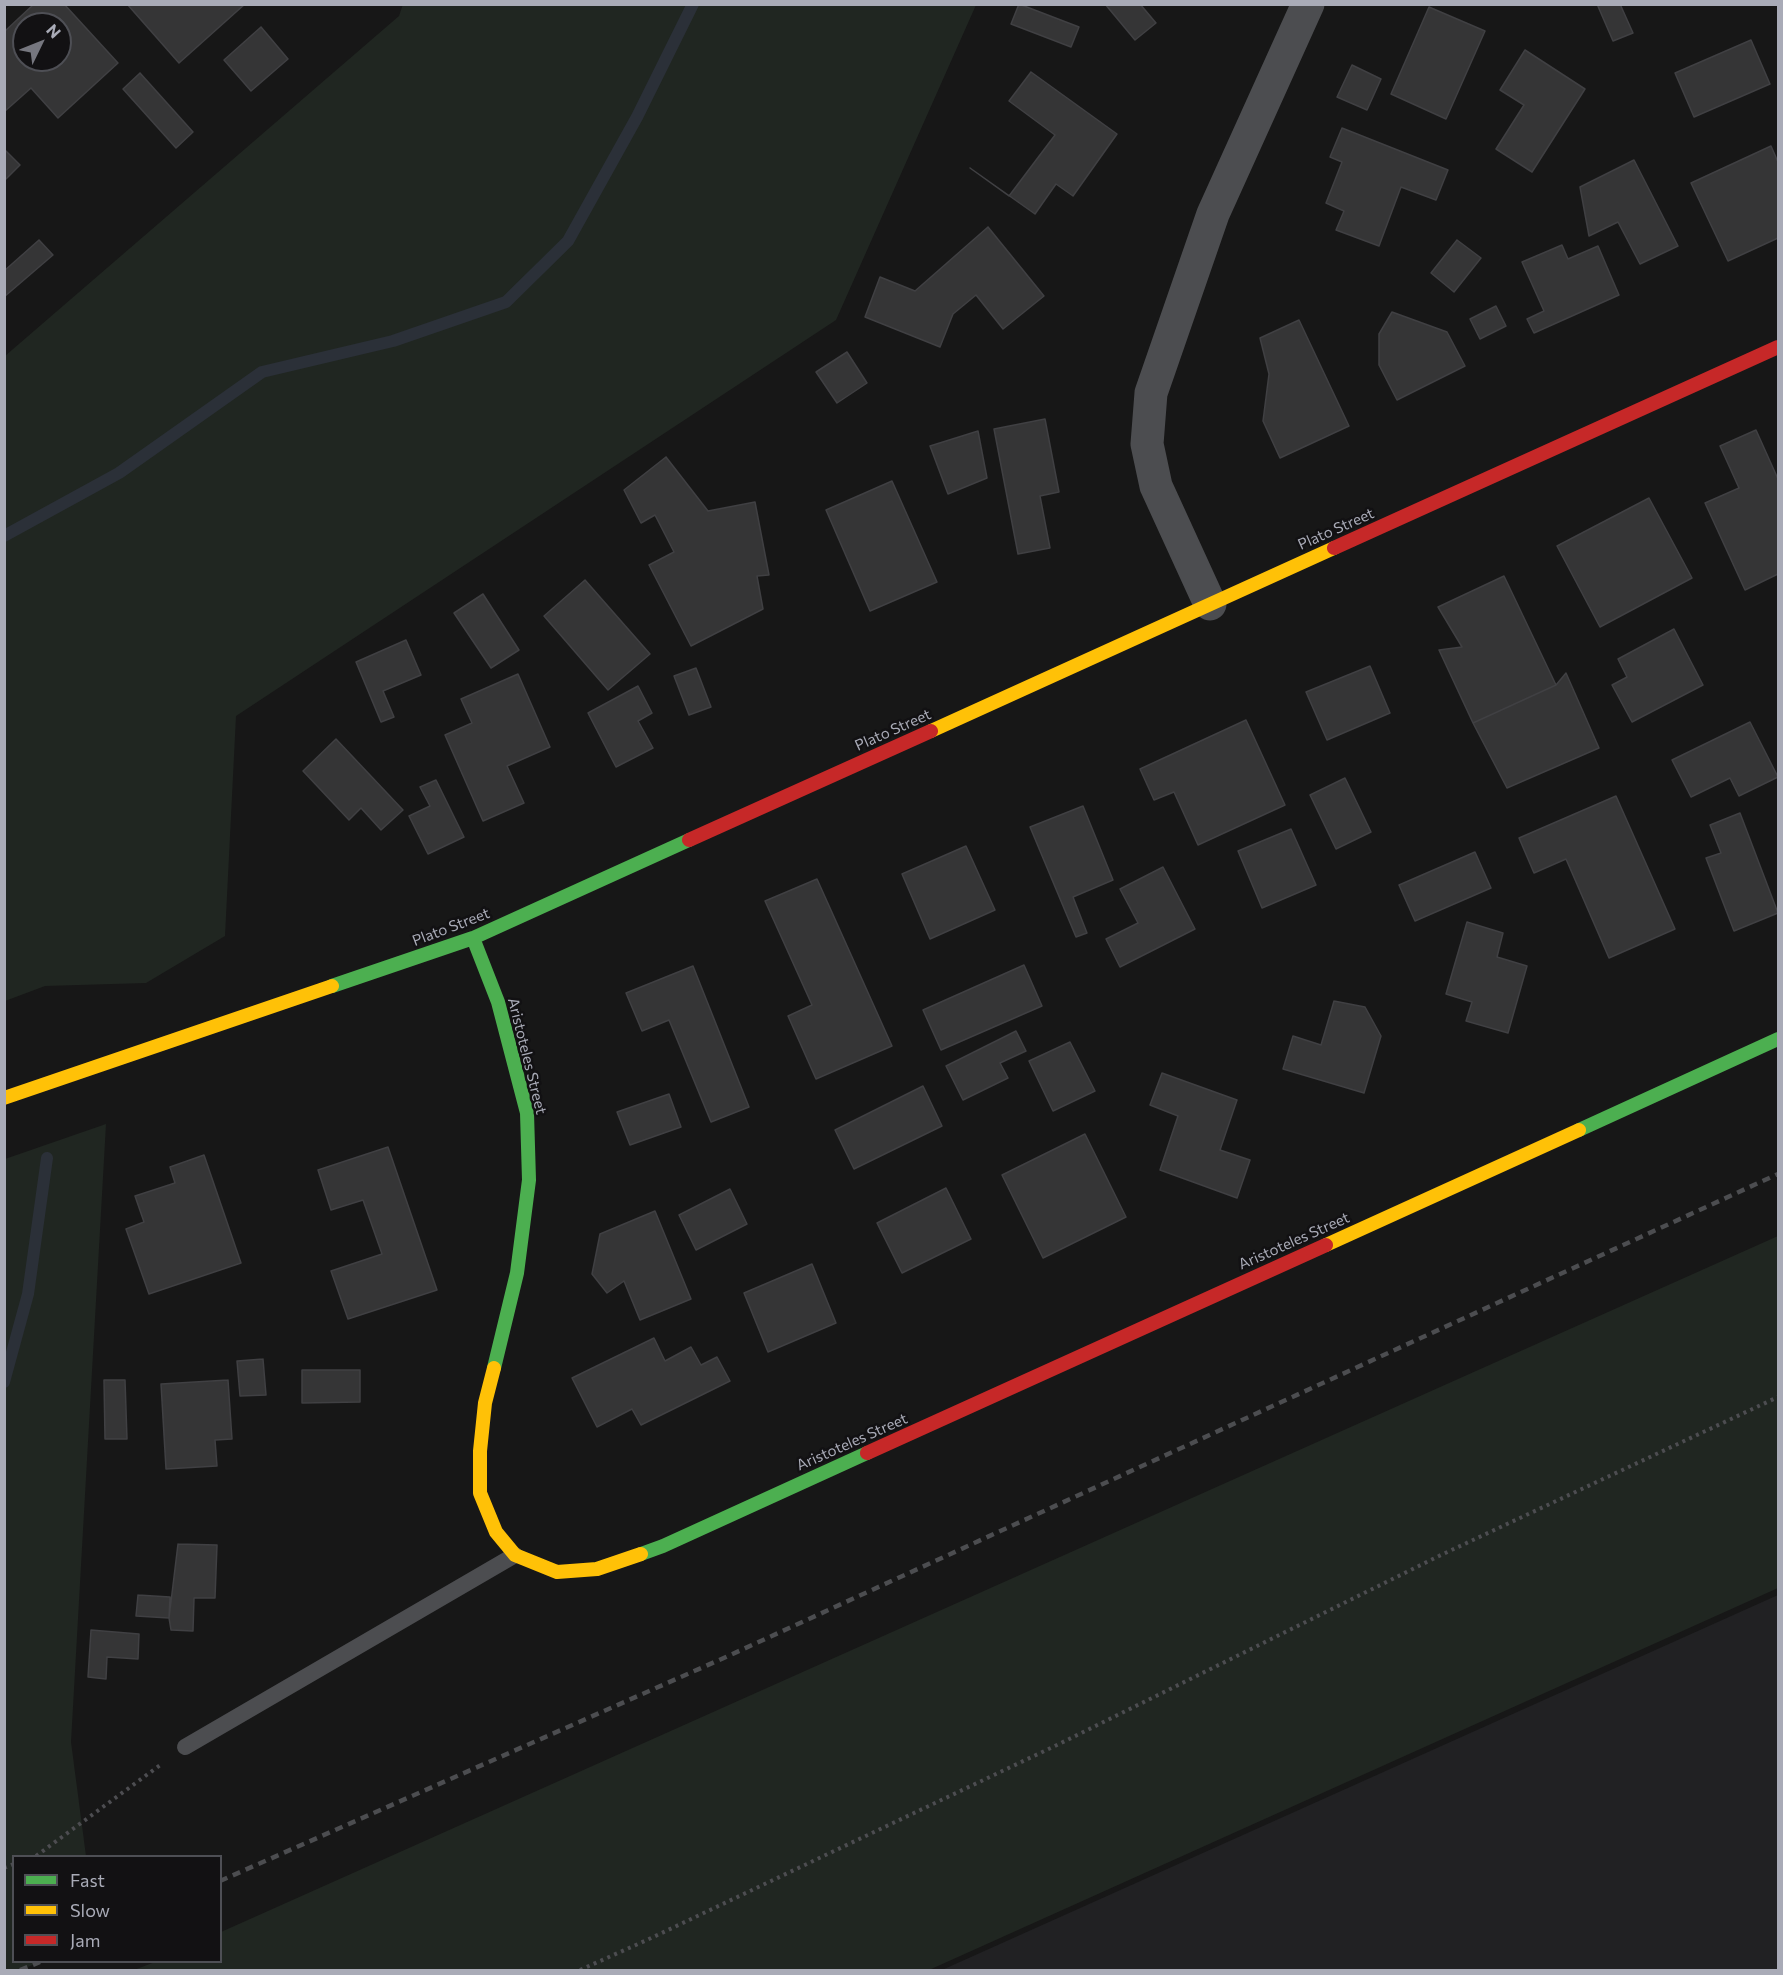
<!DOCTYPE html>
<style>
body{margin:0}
#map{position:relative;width:1783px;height:1975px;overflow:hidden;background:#171717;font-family:Commissioner,sans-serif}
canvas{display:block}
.frame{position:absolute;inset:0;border:6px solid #a9abb7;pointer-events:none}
.legend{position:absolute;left:12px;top:1855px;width:210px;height:108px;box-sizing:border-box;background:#121113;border:2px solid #4e4f55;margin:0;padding:8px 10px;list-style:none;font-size:18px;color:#a9abb7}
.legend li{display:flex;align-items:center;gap:12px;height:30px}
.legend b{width:30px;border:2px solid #4e4f55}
.north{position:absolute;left:12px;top:12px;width:60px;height:60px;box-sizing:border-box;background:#121113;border:2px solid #4e4f55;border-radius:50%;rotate:47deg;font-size:16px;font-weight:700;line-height:24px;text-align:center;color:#a9abb7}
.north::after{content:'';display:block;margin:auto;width:21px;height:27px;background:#76777f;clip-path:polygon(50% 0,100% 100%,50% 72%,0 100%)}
</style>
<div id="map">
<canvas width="1783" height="1975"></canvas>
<div class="frame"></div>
<ul class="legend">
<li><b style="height:8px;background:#4caf50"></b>Fast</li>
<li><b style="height:8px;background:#ffc107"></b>Slow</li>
<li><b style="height:8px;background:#c62828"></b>Jam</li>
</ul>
<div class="north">N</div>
</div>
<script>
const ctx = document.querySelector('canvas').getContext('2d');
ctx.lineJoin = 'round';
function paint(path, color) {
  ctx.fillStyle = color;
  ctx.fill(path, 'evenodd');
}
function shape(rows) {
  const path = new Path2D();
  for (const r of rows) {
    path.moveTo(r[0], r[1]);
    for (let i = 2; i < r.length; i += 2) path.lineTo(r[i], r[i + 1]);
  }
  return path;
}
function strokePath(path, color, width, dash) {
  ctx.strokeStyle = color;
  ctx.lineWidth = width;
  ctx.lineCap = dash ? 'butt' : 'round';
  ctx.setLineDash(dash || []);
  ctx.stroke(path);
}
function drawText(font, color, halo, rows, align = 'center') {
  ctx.font = font + ' Commissioner,sans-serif';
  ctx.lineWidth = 5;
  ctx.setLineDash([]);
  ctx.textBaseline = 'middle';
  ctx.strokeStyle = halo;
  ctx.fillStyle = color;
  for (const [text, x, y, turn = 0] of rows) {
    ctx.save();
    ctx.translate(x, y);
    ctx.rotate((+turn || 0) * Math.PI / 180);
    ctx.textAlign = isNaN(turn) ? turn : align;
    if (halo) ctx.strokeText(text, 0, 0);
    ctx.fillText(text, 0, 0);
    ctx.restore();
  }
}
paint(shape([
 [1778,1595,1778,1970,942,1970]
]), '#212123');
paint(shape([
 [403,4,976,5,836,320,236,716,225,936,146,983,45,986,5,1001,5,356,399,16],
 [106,1124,71,1742,86,1856,14,1856,14,1962,40,1962,20,1970,5,1970,5,1159],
 [1778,1236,1778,1588,929,1970,134,1970,155,1962,220,1962,221,1932]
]), '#202621');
strokePath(shape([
 [4,536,119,473,262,372,393,341,506,302,568,241,637,117,693,4],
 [4,1382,28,1294,47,1158]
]), '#2b3038', 12);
const building = shape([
 [34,4,64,4,118,63,58,118,31,88,4,112,4,32,34,4],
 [24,24,60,24,60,60,24,60,24,24],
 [127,4,245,4,179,63,127,4],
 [1019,4,1079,27,1071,47,1011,24,1019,4],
 [1105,4,1140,4,1156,23,1135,40,1105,4],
 [1597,4,1620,4,1633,33,1613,41,1597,4],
 [1429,7,1485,31,1446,119,1391,94,1429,7],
 [261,27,288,59,251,91,224,60,261,27],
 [1751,40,1770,84,1694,117,1675,73,1751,40],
 [1525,50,1585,89,1532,172,1496,149,1524,105,1500,90,1525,50],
 [1352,65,1381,79,1367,110,1337,97,1352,65],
 [1031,72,1117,134,1073,196,1056,184,1035,214,970,168,1009,196,1055,135,1009,101,1031,72],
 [140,73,193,132,176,148,123,89,140,73],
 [1342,128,1448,170,1436,200,1401,187,1379,246,1336,230,1344,211,1326,203,1342,162,1330,157,1342,128],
 [1771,146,1778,162,1778,238,1728,261,1691,183,1771,146],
 [4,149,20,165,4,181,4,149],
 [1634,160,1678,246,1640,264,1618,222,1589,236,1580,187,1634,160],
 [988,227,1044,296,1003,329,976,295,953,314,940,347,865,317,880,277,915,291,988,227],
 [39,240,53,255,4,297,4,271,39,240],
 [1457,240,1481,258,1454,292,1431,273,1457,240],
 [1562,245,1568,259,1598,246,1619,295,1534,333,1527,319,1544,311,1522,262,1562,245],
 [1496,306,1506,326,1480,339,1470,319,1496,306],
 [1392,312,1447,332,1465,366,1397,400,1379,365,1379,334,1392,312],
 [1299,320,1349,426,1280,458,1263,421,1269,374,1260,338,1299,320],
 [847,352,867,383,837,403,816,372,847,352],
 [1045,419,1059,492,1040,496,1050,548,1018,554,994,429,1045,419],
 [1756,430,1778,479,1778,574,1745,590,1705,503,1739,488,1720,446,1756,430],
 [978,431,987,478,948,494,930,446,978,431],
 [666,457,708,511,755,502,769,575,757,576,763,609,691,646,649,565,674,552,655,515,641,523,624,490,666,457],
 [892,481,937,582,870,611,826,510,892,481],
 [1649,498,1692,578,1600,627,1557,546,1649,498],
 [1504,576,1556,685,1473,723,1439,650,1462,647,1438,607,1504,576],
 [585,580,650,654,608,690,544,616,585,580],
 [483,594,519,650,491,668,454,613,483,594],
 [1674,629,1703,685,1632,722,1612,685,1627,677,1618,659,1674,629],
 [406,640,421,675,383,691,394,717,381,722,356,662,406,640],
 [1370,666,1390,713,1327,740,1306,692,1370,666],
 [696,668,711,707,689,715,674,676,696,668],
 [1566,673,1599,748,1507,788,1473,723,1556,685,1566,673],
 [518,674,550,747,507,766,524,803,483,821,445,735,472,723,461,699,518,674],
 [638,686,652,713,638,721,653,748,616,767,588,713,638,686],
 [1246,720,1285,805,1198,845,1174,792,1154,800,1140,769,1246,720],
 [1750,722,1778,777,1739,796,1730,778,1691,797,1672,760,1750,722],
 [336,739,403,810,381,830,361,808,349,820,303,771,336,739],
 [1345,778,1371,832,1336,849,1310,795,1345,778],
 [436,780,464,837,428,854,409,816,430,806,420,787,436,780],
 [1616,796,1675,929,1609,958,1566,859,1534,873,1519,838,1616,796],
 [1083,806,1113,880,1073,897,1087,933,1076,937,1030,827,1083,806],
 [1740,813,1778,913,1734,931,1706,858,1721,853,1710,825,1740,813],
 [1291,829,1316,885,1262,908,1238,851,1291,829],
 [966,846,995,910,930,939,902,874,966,846],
 [1475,852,1491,888,1415,921,1399,885,1475,852],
 [1163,867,1195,929,1120,967,1106,939,1138,923,1120,889,1163,867],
 [817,879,892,1046,816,1079,788,1016,812,1005,765,901,817,879],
 [1467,922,1503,933,1497,957,1527,966,1508,1033,1466,1021,1472,1002,1446,994,1467,922],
 [1024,965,1042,1006,941,1050,923,1010,1024,965],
 [693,966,749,1107,711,1122,669,1020,642,1031,626,993,693,966],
 [1334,1001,1365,1007,1381,1036,1364,1093,1283,1069,1293,1036,1321,1045,1334,1001],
 [1016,1031,1026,1051,1000,1063,1008,1078,963,1100,946,1066,1016,1031],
 [1070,1042,1095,1091,1053,1111,1029,1061,1070,1042],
 [1162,1073,1237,1100,1220,1150,1250,1160,1237,1198,1160,1170,1178,1116,1150,1105,1162,1073],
 [923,1086,942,1126,854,1169,835,1130,923,1086],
 [669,1094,681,1127,630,1145,617,1112,669,1094],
 [1085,1134,1126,1217,1043,1258,1002,1175,1085,1134],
 [388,1147,437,1290,348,1319,331,1271,382,1254,363,1200,331,1210,318,1170,388,1147],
 [204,1155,241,1263,149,1294,126,1229,144,1222,135,1196,175,1183,170,1167,204,1155],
 [946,1188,971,1239,902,1273,877,1223,946,1188],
 [730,1189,747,1224,696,1250,679,1215,730,1189],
 [655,1211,691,1299,640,1320,624,1281,607,1293,592,1274,600,1234,655,1211],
 [812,1264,836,1323,768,1352,744,1293,812,1264],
 [654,1338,665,1361,691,1347,701,1365,717,1357,730,1381,641,1425,632,1409,597,1427,572,1378,654,1338],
 [263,1359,266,1395,240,1396,237,1361,263,1359],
 [302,1370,360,1370,360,1402,302,1403,302,1370],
 [104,1380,125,1380,127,1439,105,1439,104,1380],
 [228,1380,232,1439,215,1440,217,1466,166,1469,161,1384,228,1380],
 [178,1544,217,1545,215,1598,194,1598,193,1631,171,1630,169,1618,178,1544],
 [138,1595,170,1597,169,1618,136,1616,138,1595],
 [91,1630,139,1634,138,1659,107,1657,106,1679,88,1677,91,1630]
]);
paint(building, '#353536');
strokePath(building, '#404043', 1.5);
strokePath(shape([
 [36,1856,163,1763],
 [4,1868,14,1864],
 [580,1970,647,1940,1057,1745,1441,1555,1778,1397]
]), '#4d4d51', 4, [3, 4.5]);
strokePath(shape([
 [185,1747,515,1555]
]), '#4c4d50', 16);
strokePath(shape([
 [1210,604,1156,486,1147,444,1151,393,1213,214,1308,4]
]), '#4c4d50', 33);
strokePath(shape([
 [473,938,498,1002,527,1113,529,1180,517,1273,494,1368],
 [332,986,473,938,689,840],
 [1579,1130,1778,1039],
 [641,1554,663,1546,867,1453]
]), '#4caf50', 14);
strokePath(shape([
 [931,731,1334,548],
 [4,1098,332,986],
 [1326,1245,1579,1130],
 [494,1368,485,1403,480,1451,480,1493,496,1532,515,1555,557,1572,597,1569,641,1554]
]), '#ffc107', 14);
strokePath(shape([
 [1334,548,1778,347],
 [689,840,931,731],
 [867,1453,1326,1245]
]), '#c62828', 14);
strokePath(shape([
 [220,1881,726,1657,1778,1174],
 [20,1970,40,1962]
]), '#4c4d50', 4.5, [8, 6]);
drawText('15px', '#a9abb7', '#121113', [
 ["Plato Street",1336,529,-24],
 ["Plato Street",893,730,-24],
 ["Plato Street",451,927,-21],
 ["Aristoteles Street",527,1056,76],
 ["Aristoteles Street",1294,1241,-24],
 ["Aristoteles Street",852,1442,-24]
]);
</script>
